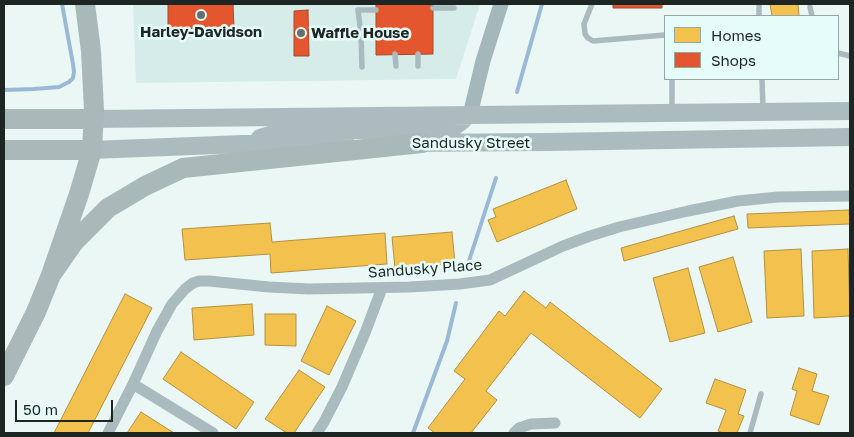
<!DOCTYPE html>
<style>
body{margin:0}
#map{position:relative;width:854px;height:437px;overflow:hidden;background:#ebf7f4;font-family:"Golos Text",sans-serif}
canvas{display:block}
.frame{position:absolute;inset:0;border:5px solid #1e2624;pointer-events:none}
.legend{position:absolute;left:664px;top:15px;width:175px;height:65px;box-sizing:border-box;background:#e6fcf8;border:1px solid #96a6a3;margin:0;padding:6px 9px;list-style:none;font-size:15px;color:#1e2624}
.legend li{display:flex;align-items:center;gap:10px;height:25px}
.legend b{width:25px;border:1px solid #96a6a3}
.scale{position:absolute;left:15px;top:400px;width:98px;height:22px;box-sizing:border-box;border:2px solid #1e2624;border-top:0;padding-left:6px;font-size:15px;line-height:18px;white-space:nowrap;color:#1e2624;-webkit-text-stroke:4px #e6fcf8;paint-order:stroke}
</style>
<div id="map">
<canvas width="854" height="437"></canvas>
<div class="frame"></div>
<ul class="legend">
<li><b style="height:14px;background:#f2c14e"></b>Homes</li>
<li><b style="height:14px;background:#e4572e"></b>Shops</li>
</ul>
<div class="scale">50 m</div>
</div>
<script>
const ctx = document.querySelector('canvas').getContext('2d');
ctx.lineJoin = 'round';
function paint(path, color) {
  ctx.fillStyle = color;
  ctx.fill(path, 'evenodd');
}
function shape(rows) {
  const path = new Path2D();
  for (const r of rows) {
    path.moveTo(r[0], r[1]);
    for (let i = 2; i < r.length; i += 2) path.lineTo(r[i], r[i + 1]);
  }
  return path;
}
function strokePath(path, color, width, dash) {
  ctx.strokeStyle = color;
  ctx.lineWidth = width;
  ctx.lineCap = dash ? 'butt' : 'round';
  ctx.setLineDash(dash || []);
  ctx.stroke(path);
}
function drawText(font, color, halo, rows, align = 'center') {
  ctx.font = font + ' "Golos Text",sans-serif';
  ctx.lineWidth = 5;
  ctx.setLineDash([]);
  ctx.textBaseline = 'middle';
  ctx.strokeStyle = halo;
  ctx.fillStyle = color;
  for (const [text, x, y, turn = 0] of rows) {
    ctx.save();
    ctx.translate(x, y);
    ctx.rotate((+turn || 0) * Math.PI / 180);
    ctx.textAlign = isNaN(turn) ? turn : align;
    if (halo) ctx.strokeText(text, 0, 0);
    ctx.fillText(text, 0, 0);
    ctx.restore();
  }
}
paint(shape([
 [133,4,480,4,456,79,136,83]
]), '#d6ece8');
const homes = shape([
 [770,4,798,4,799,16,772,16,770,4],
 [566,180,577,209,497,242,488,220,496,217,493,209,566,180],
 [849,210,850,224,748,228,747,214,849,210],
 [734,216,738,229,624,261,621,248,734,216],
 [270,223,272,242,385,233,387,264,271,273,270,254,185,260,182,229,270,223],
 [452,232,455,263,395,269,392,237,452,232],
 [801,249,804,316,767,318,764,251,801,249],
 [848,249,850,316,814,318,812,251,848,249],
 [733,257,752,322,718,332,699,267,733,257],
 [688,268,705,333,670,342,653,278,688,268],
 [524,291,546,308,550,302,662,389,640,418,531,333,486,391,497,400,471,433,435,433,428,428,465,379,454,371,499,311,505,316,524,291],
 [125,294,152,308,88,433,54,433,125,294],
 [252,304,254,335,194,340,192,308,252,304],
 [327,306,356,321,329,375,301,361,327,306],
 [265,314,296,314,296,346,265,345,265,314],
 [181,352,254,402,236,429,163,379,181,352],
 [799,368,817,374,812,391,829,396,819,425,790,415,797,391,792,389,799,368],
 [299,370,325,387,294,433,287,433,265,419,299,370],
 [715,379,746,390,738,414,744,416,737,433,724,433,718,431,726,410,706,403,715,379],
 [141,412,174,433,127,433,141,412]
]);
paint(homes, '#f2c14e');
strokePath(homes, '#b29241', 1);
const shops = shape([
 [168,4,233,4,234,27,168,29,168,4],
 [376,4,433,4,433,54,376,55,376,4],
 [613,4,662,4,662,8,613,8,613,4],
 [308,10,309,56,294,56,294,11,308,10]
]);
paint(shops, '#e4572e');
strokePath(shops, '#a9482b', 1);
strokePath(shape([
 [4,90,34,89,59,87,69,82,73,78,74,72,73,64,62,4],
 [517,92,542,4],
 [466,270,496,178],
 [413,433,447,341,456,303]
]), '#9ab9d7', 4);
strokePath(shape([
 [592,4,584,24,585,34,588,38,593,41,665,35],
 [759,4,759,16],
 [810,7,812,16],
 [433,8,454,8],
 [838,53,850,56],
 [395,54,396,66],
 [418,54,418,66],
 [362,67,361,35,358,10,376,10],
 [762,79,763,109],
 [672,112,672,79],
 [750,433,761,394]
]), '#a9bbbe', 5.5);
strokePath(shape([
 [133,384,213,433],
 [108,433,133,384,157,331,172,304,185,289,193,283,199,281,209,281,269,287,309,289,410,287,460,284,490,280,563,246,590,236,619,227,688,211,738,201,778,197,850,196],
 [317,433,324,422,342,387,365,333,382,288],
 [514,433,519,428,531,424,555,423]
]), '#a9bbbe', 11);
strokePath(shape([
 [470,115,483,61,501,4]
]), '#a4b7bb', 15);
strokePath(shape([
 [94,119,850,111],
 [260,138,285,131,437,129,455,126,463,120],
 [410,143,547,142,850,137],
 [92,150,243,144,346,143]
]), '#acbcbe', 18);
strokePath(shape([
 [4,119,94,119],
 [4,150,92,150],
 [51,275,74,242,108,208,145,186,183,168,422,143],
 [4,376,36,312,51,275,79,194,92,150,94,110,91,51,85,4]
]), '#a9b8b9', 20);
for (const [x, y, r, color] of [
 [201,15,5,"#666f6d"],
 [301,33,5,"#666f6d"]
]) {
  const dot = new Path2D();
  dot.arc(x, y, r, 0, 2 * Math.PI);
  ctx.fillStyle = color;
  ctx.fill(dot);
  strokePath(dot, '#e6fcf8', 2);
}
drawText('bold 15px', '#1e2624', '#e6fcf8', [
 ["Harley-Davidson",201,32],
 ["Waffle House",311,33,"left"]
]);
drawText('15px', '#1e2624', '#e6fcf8', [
 ["Sandusky Street",471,143],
 ["Sandusky Place",425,269,-4]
]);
</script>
